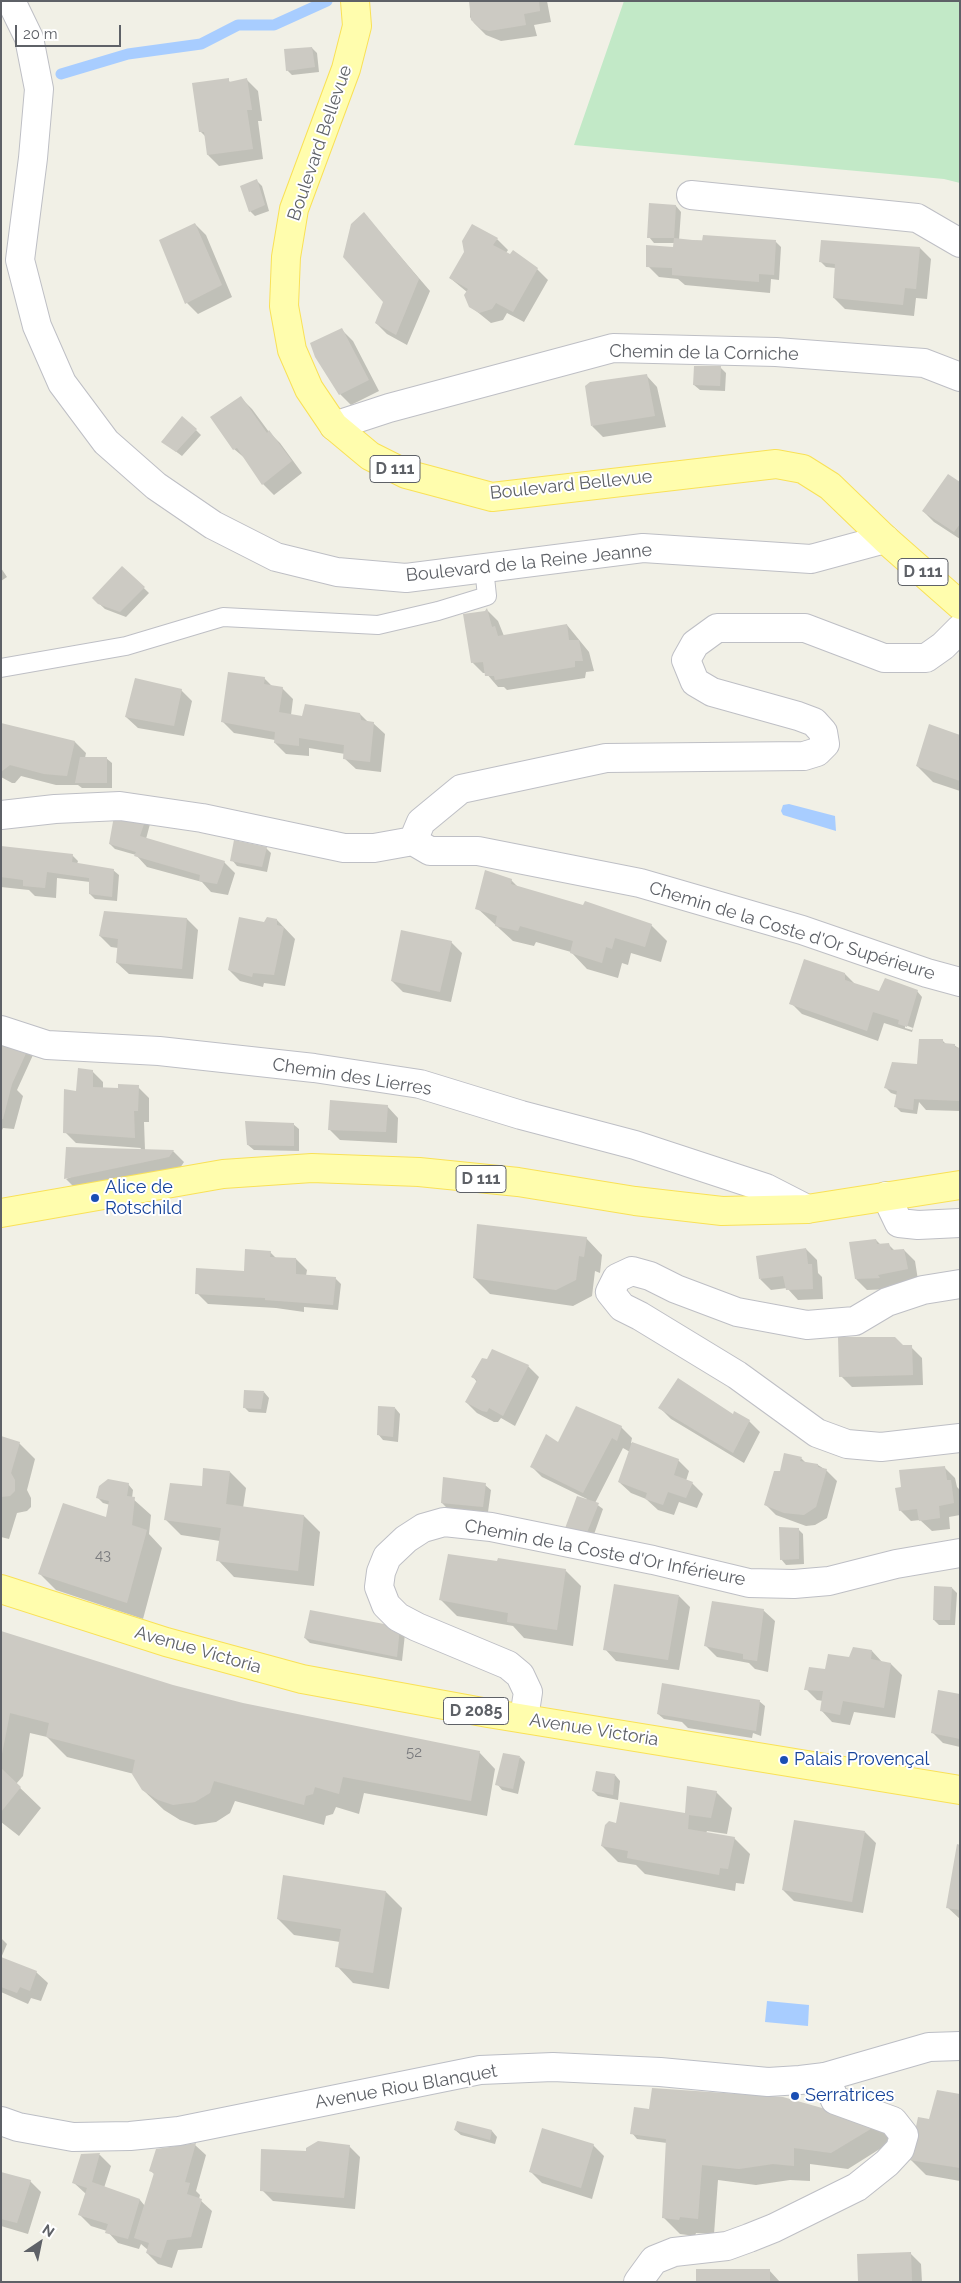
<!DOCTYPE html>
<meta charset="utf-8">
<style>
body{margin:0}
#map{position:relative;width:961px;height:2283px;overflow:hidden;background:#f1f0e6;font-family:Raleway,sans-serif}
canvas{display:block}
.frame{position:absolute;inset:0;border:2px solid #5e6167;pointer-events:none}
.north{position:absolute;left:15px;top:2218px;width:50px;height:50px;-webkit-text-stroke:4px #fff;paint-order:stroke;rotate:34deg;font-size:14px;font-weight:700;line-height:20px;text-align:center;color:#5e6167}
.north::after{content:'';display:block;margin:auto;width:18px;height:22px;background:#5e6167;clip-path:polygon(50% 0,100% 100%,50% 72%,0 100%)}
.scale{position:absolute;left:15px;top:25px;width:106px;height:22px;box-sizing:border-box;border:2px solid #5e6167;border-top:0;padding-left:6px;font-size:15px;line-height:18px;white-space:nowrap;color:#5e6167;-webkit-text-stroke:4px #fff;paint-order:stroke}
</style>
<div id="map">
<canvas width="961" height="2283"></canvas>
<div class="frame"></div>
<div class="north">N</div>
<div class="scale">20 m</div>
</div>
<script>
const ctx = document.querySelector('canvas').getContext('2d');
ctx.lineJoin = 'round';
function paint(path, color) {
  ctx.fillStyle = color;
  ctx.fill(path, 'evenodd');
}
function shape(rows) {
  const path = new Path2D();
  for (const r of rows) {
    path.moveTo(r[0], r[1]);
    for (let i = 2; i < r.length; i += 2) path.lineTo(r[i], r[i + 1]);
  }
  return path;
}
function strokePath(path, color, width, dash) {
  ctx.strokeStyle = color;
  ctx.lineWidth = width;
  ctx.lineCap = dash ? 'butt' : 'round';
  ctx.setLineDash(dash || []);
  ctx.stroke(path);
}
function drawText(font, color, halo, rows, align = 'center') {
  ctx.font = font + ' Raleway,sans-serif';
  ctx.lineWidth = 4;
  ctx.setLineDash([]);
  ctx.textBaseline = 'middle';
  ctx.strokeStyle = halo;
  ctx.fillStyle = color;
  for (const [text, x, y, turn = 0] of rows) {
    ctx.save();
    ctx.translate(x, y);
    ctx.rotate((+turn || 0) * Math.PI / 180);
    ctx.textAlign = isNaN(turn) ? turn : align;
    if (halo) ctx.strokeText(text, 0, 0);
    ctx.fillText(text, 0, 0);
    ctx.restore();
  }
}
paint(shape([
 [624,1,960,1,960,183,944,179,574,145]
]), '#c2e9c7');
paint(shape([
 [789,804,835,816,836,831,783,815,781,811,783,805],
 [767,2001,809,2005,808,2026,765,2022]
]), '#a8cdff');
paint(shape([
 [470,1,547,1,551,22,534,25,537,36,501,41,486,35,474,23,470,17],
 [312,48,317,53,319,72,292,75,287,70],
 [228,80,231,83,247,80,258,91,262,121,258,121,263,159,219,166,208,155,206,137,200,131],
 [257,181,262,186,269,211,255,216,250,211],
 [650,205,676,206,681,212,679,240,776,242,781,247,779,280,771,279,770,293,685,285,678,279,659,277,648,266,675,248,675,243,654,243,649,237],
 [364,214,430,291,407,345,387,334,376,323,385,303],
 [195,224,206,235,232,297,198,314,187,303],
 [497,239,508,250,506,253,537,269,548,280,524,322,507,313,503,320,491,323,470,306,467,292,450,278],
 [920,248,931,259,927,299,916,298,914,316,845,309,834,298,835,268,826,267,821,262],
 [342,330,353,341,379,391,351,405,340,394],
 [720,367,726,373,725,391,700,390,694,385],
 [646,375,657,387,666,427,603,437,592,426],
 [241,398,252,409,269,432,280,443,302,473,274,495,263,484,247,460,234,449],
 [196,430,201,435,182,456,163,442],
 [960,484,960,539,934,522,923,511],
 [122,567,149,593,126,617,105,609,93,598],
 [1,568,7,577,1,581],
 [487,610,498,621,504,636,567,625,589,652,594,671,586,672,585,678,507,690,504,687,498,687,486,673,483,673,472,662],
 [264,678,273,687,282,688,293,699,291,715,303,717,360,714,368,722,373,723,385,734,381,772,356,769,344,758,345,754,309,748,309,756,286,754,275,743,275,740,234,733,223,722],
 [181,690,192,701,184,736,138,728,126,717],
 [1,725,75,742,86,753,85,758,106,758,112,763,112,788,82,788,78,785,56,785,21,776,15,783,12,783,1,777],
 [960,736,960,791,933,782,917,766],
 [145,819,150,824,146,839,224,862,235,873,228,895,211,892,202,882,147,867,136,855,115,849,110,844],
 [1,847,72,855,78,861,77,864,113,870,119,875,117,901,95,899,90,894,90,882,57,878,56,898,35,896,29,890,1,887],
 [266,848,271,853,267,872,237,866,232,860],
 [511,880,519,888,651,925,667,941,661,962,631,953,628,965,622,963,618,978,587,969,571,952,536,942,534,946,513,941,477,908],
 [105,912,187,919,198,930,193,979,129,974,117,963,118,948,111,947,100,936],
 [277,920,295,939,285,986,264,983,263,987,240,981,229,970,265,924],
 [451,942,462,953,451,1002,403,992,392,981],
 [845,974,856,985,880,993,917,991,922,997,912,1032,884,1023,878,1041,802,1014,791,1003],
 [905,1025,913,1028,912,1030,905,1028],
 [942,1040,946,1044,954,1045,960,1049,960,1111,926,1110,919,1102,917,1114,901,1112,896,1107,897,1095,891,1093,886,1088,918,1066],
 [1,1042,28,1050,33,1055,17,1090,23,1096,14,1129,3,1128,1,1132],
 [92,1071,103,1082,103,1089,138,1087,149,1098,149,1122,144,1122,145,1150,173,1151,184,1162,180,1168,76,1189,66,1179,140,1150,141,1148,76,1143,65,1132,77,1092],
 [387,1106,398,1118,397,1143,340,1140,329,1129],
 [293,1124,299,1129,299,1151,254,1150,248,1145],
 [586,1238,602,1255,600,1273,595,1271,592,1296,573,1306,490,1294,474,1278],
 [876,1240,881,1245,888,1244,895,1251,904,1250,915,1261,918,1280,889,1286,890,1289,867,1290,856,1279],
 [806,1249,817,1260,818,1273,822,1277,823,1299,798,1300,787,1288,771,1290,760,1279],
 [270,1252,276,1258,296,1259,307,1270,306,1276,335,1278,341,1284,338,1310,304,1307,304,1312,276,1308,208,1304,197,1293,245,1272],
 [903,1346,911,1347,922,1358,923,1385,852,1387,841,1376],
 [493,1351,528,1366,539,1377,515,1426,501,1418,498,1422,494,1422,477,1413,466,1402,477,1382,473,1377,488,1360],
 [264,1392,269,1398,266,1413,249,1412,244,1407],
 [395,1408,400,1414,398,1442,383,1440,378,1434],
 [660,1408,733,1415,735,1413,749,1421,760,1432,744,1463,671,1419],
 [621,1427,632,1438,631,1443,678,1460,689,1471,686,1481,692,1483,703,1494,697,1508,679,1502,674,1515,658,1510,646,1499,631,1493,619,1482,630,1452,623,1448,595,1503,603,1509,592,1540,571,1536,587,1499,542,1477,531,1466,559,1444],
 [1,1437,19,1443,35,1459,27,1490,31,1498,31,1507,27,1511,17,1513,9,1539,1,1537],
 [801,1458,806,1463,818,1465,826,1470,837,1481,827,1518,815,1525,806,1526,776,1515,765,1504,781,1472],
 [944,1467,955,1478,957,1487,960,1490,960,1515,949,1517,950,1529,932,1531,920,1520,911,1521,900,1510,902,1488],
 [230,1472,246,1488,243,1508,304,1516,320,1532,314,1586,234,1577,218,1560,220,1541,181,1535,165,1519,203,1487],
 [128,1484,133,1490,132,1498,151,1515,149,1534,162,1548,143,1619,56,1590,40,1574,107,1518,110,1505,103,1503,98,1498],
 [485,1485,491,1490,488,1512,447,1508,442,1503],
 [798,1529,803,1534,804,1564,786,1565,781,1559],
 [565,1570,581,1586,573,1646,524,1638,513,1626,457,1616,441,1600],
 [952,1588,957,1593,955,1625,939,1625,934,1620],
 [679,1596,690,1607,679,1670,616,1661,605,1649],
 [763,1610,775,1621,768,1672,755,1669,749,1663,717,1657,706,1646],
 [311,1611,405,1634,402,1661,310,1643,305,1638],
 [1,1632,173,1686,243,1705,479,1752,495,1769,487,1816,364,1793,359,1814,336,1807,333,1814,326,1816,324,1825,235,1801,230,1813,216,1822,195,1825,180,1820,164,1810,143,1790,134,1774,67,1757,47,1737,30,1733,23,1776,16,1784,41,1808,19,1836,1,1822],
 [872,1651,883,1663,891,1664,902,1675,895,1718,854,1712,850,1725,832,1722,821,1710,823,1701,817,1700,806,1689,826,1671,850,1658],
 [960,1695,960,1747,943,1743,932,1732],
 [759,1701,765,1706,761,1736,753,1733,752,1738,688,1728,682,1722,664,1719,658,1714],
 [520,1757,525,1762,518,1794,502,1790,497,1784],
 [615,1775,620,1781,618,1800,598,1796,593,1791],
 [716,1792,732,1808,727,1834,707,1831,706,1833,734,1838,750,1854,744,1884,736,1883,735,1891,645,1874,636,1865,618,1862,602,1846,617,1824,686,1814],
 [865,1832,876,1843,863,1913,794,1901,783,1890],
 [960,1846,960,1919,947,1907],
 [386,1892,402,1908,389,1989,353,1983,337,1966,340,1942,294,1935,278,1919],
 [1,1938,7,1944,1,1958],
 [1,1958,36,1972,48,1983,41,2001,31,1998,28,2004,1,1992],
 [960,2095,960,2181,926,2175,910,2159,930,2121],
 [457,2122,492,2131,497,2137,495,2144,461,2135,455,2130],
 [878,2125,894,2140,848,2169,810,2164,810,2181,790,2180,756,2185,718,2180,714,2234,696,2233,695,2236,680,2234,664,2218,667,2143,637,2139,632,2133],
 [195,2145,206,2155,196,2191,200,2195,199,2199,212,2211,202,2248,178,2250,172,2268,158,2264,147,2253,148,2250,141,2244,139,2249,118,2243,107,2231,91,2226,80,2215,86,2194,73,2182,82,2155,100,2155,111,2166,104,2188,140,2200,145,2206,155,2175,151,2171],
 [593,2145,604,2156,592,2199,542,2183,531,2172],
 [349,2146,360,2157,355,2209,273,2201,262,2190,307,2152],
 [1,2173,30,2181,41,2192,28,2234,1,2226],
 [910,2253,921,2264,922,2282,859,2282],
 [769,2270,780,2282,697,2282]
]), '#0003');
strokePath(shape([
 [61,74,128,54,201,44,238,25,274,25,327,1]
]), '#a8cdff', 11);
paint(shape([
 [469,1,539,1,540,11,524,14,526,25,489,31,481,29,471,20],
 [312,47,315,67,286,71,284,49],
 [229,78,229,82,247,78,252,110,247,110,253,149,207,155,204,132,199,132,192,83],
 [257,179,265,205,249,212,240,186],
 [649,203,676,205,674,238,647,238],
 [364,212,419,279,396,335,375,323,383,302,343,257,351,224],
 [195,223,222,285,185,304,159,240],
 [472,224,498,238,493,245,510,254,513,250,538,268,513,312,496,303,492,309,479,313,469,307,464,295,468,289,449,278,464,252,462,241],
 [703,235,776,240,774,275,759,274,759,282,672,275,672,268,646,267,646,245,673,247,674,238,702,241],
 [821,240,920,247,916,289,905,288,903,305,833,298,835,264,819,262],
 [342,328,369,380,339,395,315,357,310,343],
 [694,366,721,366,720,386,693,385],
 [647,374,655,416,591,426,585,386,590,382],
 [241,396,267,433,269,430,292,461,262,485,237,448,233,450,210,417],
 [182,416,197,429,176,452,161,442],
 [948,474,960,482,960,524,954,532,922,511],
 [122,566,145,587,120,612,98,604,92,598],
 [487,608,492,627,495,626,498,636,567,624,569,640,579,640,583,661,575,661,575,667,495,680,494,676,485,676,483,662,471,663,463,614,485,611],
 [228,672,265,677,264,684,283,687,279,712,302,716,305,704,360,713,361,720,374,722,370,762,343,759,344,745,299,738,299,746,274,743,275,732,221,722],
 [135,678,182,689,174,726,125,717],
 [1,723,75,741,67,776,44,774,10,765,1,772],
 [929,724,960,735,960,781,916,766],
 [80,757,107,757,107,783,75,783],
 [114,816,146,818,140,836,225,861,217,884,199,881,200,875,134,856,136,852,109,844],
 [234,840,267,847,262,867,230,861],
 [1,846,73,854,72,862,114,869,112,897,89,894,89,878,47,872,45,888,23,886,23,880,1,877],
 [485,870,512,879,511,884,583,905,585,901,652,924,645,947,615,938,612,949,606,947,602,963,570,953,573,941,520,926,518,931,495,926,497,916,475,909],
 [104,911,187,918,182,969,116,963,118,939,99,936],
 [239,917,264,922,267,917,277,919,277,925,284,927,274,975,253,973,252,977,228,970],
 [401,930,452,941,440,992,391,981],
 [804,959,845,973,845,980,879,991,885,978,918,990,907,1027,898,1024,899,1020,873,1012,867,1031,789,1004],
 [919,1039,943,1039,943,1043,955,1044,955,1047,960,1048,960,1101,914,1099,913,1110,894,1107,897,1091,884,1088,892,1062,917,1064],
 [1,1041,28,1049,12,1084,3,1119,1,1119],
 [78,1068,93,1070,93,1087,118,1088,118,1084,139,1085,138,1111,134,1111,135,1138,63,1133,64,1089,76,1091],
 [330,1100,388,1105,386,1132,328,1130],
 [245,1121,294,1123,294,1146,247,1145],
 [66,1147,174,1150,169,1157,64,1179],
 [477,1224,587,1237,584,1257,579,1256,576,1280,556,1290,473,1278],
 [876,1239,877,1244,889,1243,891,1250,904,1249,908,1269,878,1275,880,1278,855,1279,849,1242],
 [806,1248,808,1264,812,1264,813,1289,786,1290,783,1276,759,1279,756,1256],
 [245,1249,271,1251,270,1257,296,1258,296,1274,336,1277,333,1305,265,1300,265,1298,195,1294,196,1268,244,1271],
 [838,1337,895,1337,903,1345,912,1345,913,1375,839,1377],
 [492,1349,529,1365,503,1416,489,1408,487,1412,482,1411,465,1402,477,1380,471,1377,482,1358,487,1359],
 [678,1378,733,1414,734,1411,750,1420,733,1453,658,1408],
 [244,1390,264,1391,261,1409,243,1408],
 [378,1406,395,1407,393,1437,377,1435],
 [576,1406,622,1426,617,1441,612,1438,583,1493,530,1467,546,1434,558,1442],
 [1,1436,20,1442,11,1473,15,1480,15,1491,10,1496,1,1497],
 [632,1442,679,1459,674,1475,693,1482,686,1498,668,1492,663,1505,645,1499,647,1493,618,1482],
 [784,1453,802,1457,800,1461,818,1464,818,1467,827,1469,816,1507,804,1515,784,1513,764,1505,774,1471,780,1471],
 [945,1466,947,1480,951,1480,954,1503,939,1506,940,1518,919,1521,917,1509,899,1511,895,1488,901,1487,899,1470],
 [203,1468,230,1471,226,1504,304,1515,298,1571,216,1561,221,1528,164,1520,170,1483,202,1486],
 [443,1477,486,1483,483,1507,441,1503],
 [108,1479,129,1483,127,1496,135,1497,132,1525,147,1530,127,1603,38,1574,63,1503,106,1517,109,1501,96,1498,99,1486],
 [577,1496,599,1503,586,1535,564,1531],
 [779,1527,799,1528,799,1559,780,1560],
 [448,1554,497,1561,498,1558,566,1569,557,1630,507,1622,508,1613,439,1600],
 [614,1584,679,1595,668,1660,603,1650],
 [934,1586,952,1587,950,1620,933,1620],
 [712,1601,764,1609,757,1661,743,1659,743,1654,704,1646],
 [310,1610,400,1627,397,1657,304,1638],
 [1,1631,173,1685,243,1703,480,1751,471,1801,343,1777,339,1794,315,1787,313,1794,306,1796,304,1805,214,1781,210,1793,195,1802,173,1805,158,1800,142,1790,132,1774,135,1760,46,1737,49,1723,10,1713,1,1759],
 [853,1647,872,1650,871,1659,891,1663,884,1708,843,1701,840,1715,820,1711,823,1691,804,1690,809,1667,825,1669,828,1654,849,1657],
 [662,1683,760,1700,756,1731,657,1714],
 [938,1690,960,1694,960,1739,931,1733],
 [503,1753,520,1756,513,1789,495,1785],
 [1,1768,21,1787,1,1812],
 [596,1771,615,1774,613,1795,592,1791],
 [687,1786,717,1791,711,1818,689,1815,688,1829,735,1837,728,1869,720,1868,719,1875,627,1858,628,1851,601,1846,605,1825,609,1821,616,1823,620,1802,685,1813],
 [794,1820,865,1831,852,1902,782,1890],
 [957,1844,960,1845,960,1910,946,1908],
 [283,1875,386,1891,373,1973,335,1967,341,1929,277,1919],
 [1,1957,37,1971,30,1991,20,1987,17,1993,1,1987],
 [652,2088,783,2097,879,2124,831,2153,794,2148,794,2166,773,2164,739,2169,702,2165,698,2219,680,2217,679,2220,662,2218,666,2139,630,2134,634,2107,649,2109],
 [937,2090,960,2094,960,2168,909,2160,918,2117,929,2119],
 [457,2121,492,2130,490,2140,454,2130],
 [542,2128,594,2144,581,2188,529,2172],
 [318,2141,350,2145,344,2198,260,2191,261,2149,306,2151,306,2148],
 [196,2143,185,2182,190,2183,187,2194,202,2199,191,2237,167,2240,161,2258,146,2253,149,2243,134,2238,154,2173,149,2171,156,2149],
 [100,2153,92,2182,140,2199,128,2239,105,2233,108,2224,78,2215,87,2188,72,2183,81,2154],
 [1,2172,31,2180,17,2223,1,2219],
 [911,2252,912,2282,858,2282,857,2254],
 [696,2269,770,2269,770,2282,696,2282]
]), '#cccac3');
const lane = shape([
 [1,668,126,646,223,617,378,625,438,611,487,596,484,568]
]);
const street = shape([
 [11,1,29,38,39,89,33,158,20,260,37,326,62,383,106,442,156,486,213,525,276,557,337,572,406,578,643,548,811,559,885,539],
 [691,195,917,218,960,243],
 [334,426,389,408,613,348,776,352,924,363,960,377],
 [960,629,943,646,926,658,884,658,805,628,717,628,695,644,686,660,695,682,712,692,798,716,814,722,823,732,825,744,817,752,804,756,606,758,461,789,421,822,413,841,430,851,478,851,640,883,802,930,927,973,960,982],
 [1,815,55,809,120,806,202,818,344,848,374,848,413,841],
 [1,1030,47,1045,159,1051,314,1068,420,1084,521,1115,635,1145,766,1188,807,1209],
 [886,1196,899,1223,918,1225,960,1223],
 [960,1284,923,1290,887,1302,855,1321,807,1325,737,1312,676,1289,650,1276,632,1271,617,1278,610,1292,622,1307,640,1316,737,1375,817,1433,847,1444,881,1447,960,1438],
 [524,1718,528,1692,520,1675,508,1665,417,1627,398,1617,386,1605,379,1587,381,1572,387,1557,406,1539,423,1528,444,1522,491,1527,653,1560,749,1583,794,1584,829,1581,896,1564,960,1553],
 [638,2282,654,2260,674,2252,727,2246,749,2238,774,2228,857,2187,887,2163,900,2149,904,2135,893,2121,835,2100,825,2077]
]);
const secondary = shape([
 [1,2121,18,2127,73,2137,130,2136,179,2131,480,2070,553,2067,660,2072,768,2082,800,2080,825,2077,929,2047,960,2046]
]);
const primary = shape([
 [355,1,357,26,346,69,294,209,286,257,284,306,292,350,309,389,334,426,370,456,406,474,492,497,776,464,803,469,830,486,885,539,960,605],
 [1,1213,223,1174,312,1168,419,1172,518,1182,635,1201,722,1211,807,1209,960,1185],
 [1,1589,166,1642,302,1679,488,1713,960,1790]
]);
strokePath(lane, '#bebfc5', 20);
strokePath(street, '#bebfc5', 30);
strokePath(secondary, '#bcbec5', 30);
strokePath(primary, '#f9e157', 30);
strokePath(lane, '#fff', 18);
strokePath(street, '#fff', 28);
strokePath(secondary, '#fff', 28);
strokePath(primary, '#fffdad', 28);
for (const [x, y, r, color] of [
 [95,1198,5,"#1a4fb4"],
 [784,1760,5,"#1a4fb4"],
 [795,2096,5,"#1a4fb4"]
]) {
  const dot = new Path2D();
  dot.arc(x, y, r, 0, 2 * Math.PI);
  ctx.fillStyle = color;
  ctx.fill(dot);
  strokePath(dot, '#fff', 2);
}
drawText('15px', '#7a7b7e', null, [
 ["43",103,1555],
 ["52",414,1752]
]);
for (const [x, y, w] of [
 [395,469,50],
 [923,572,50],
 [481,1179,50],
 [476,1711,65]
]) {
  const box = new Path2D();
  box.roundRect(x - w / 2, y - 13.5, w, 27, 4);
  ctx.fillStyle = '#fff';
  ctx.fill(box);
  strokePath(box, '#5e6167', 1);
}
drawText('bold 16px', '#5e6167', null, [
 ["D 111",395,469],
 ["D 111",923,572],
 ["D 111",481,1179],
 ["D 2085",476,1711]
]);
drawText('18px', '#5e6167', '#fff', [
 ["Boulevard Bellevue",320,143,-71],
 ["Chemin de la Corniche",704,353,1],
 ["Boulevard Bellevue",571,485,-6],
 ["Boulevard de la Reine Jeanne",529,563,-6],
 ["Chemin de la Coste d'Or Supérieure",792,931,17],
 ["Chemin des Lierres",352,1077,9],
 ["Chemin de la Coste d'Or Inférieure",605,1553,11],
 ["Avenue Victoria",198,1650,16],
 ["Avenue Victoria",594,1730,9],
 ["Avenue Riou Blanquet",406,2087,-10]
]);
drawText('18px', '#164399', '#fff', [
 ["Alice de",105,1188],
 ["Rotschild",105,1209],
 ["Palais Provençal",794,1760],
 ["Serratrices",805,2096]
], 'left');
</script>
